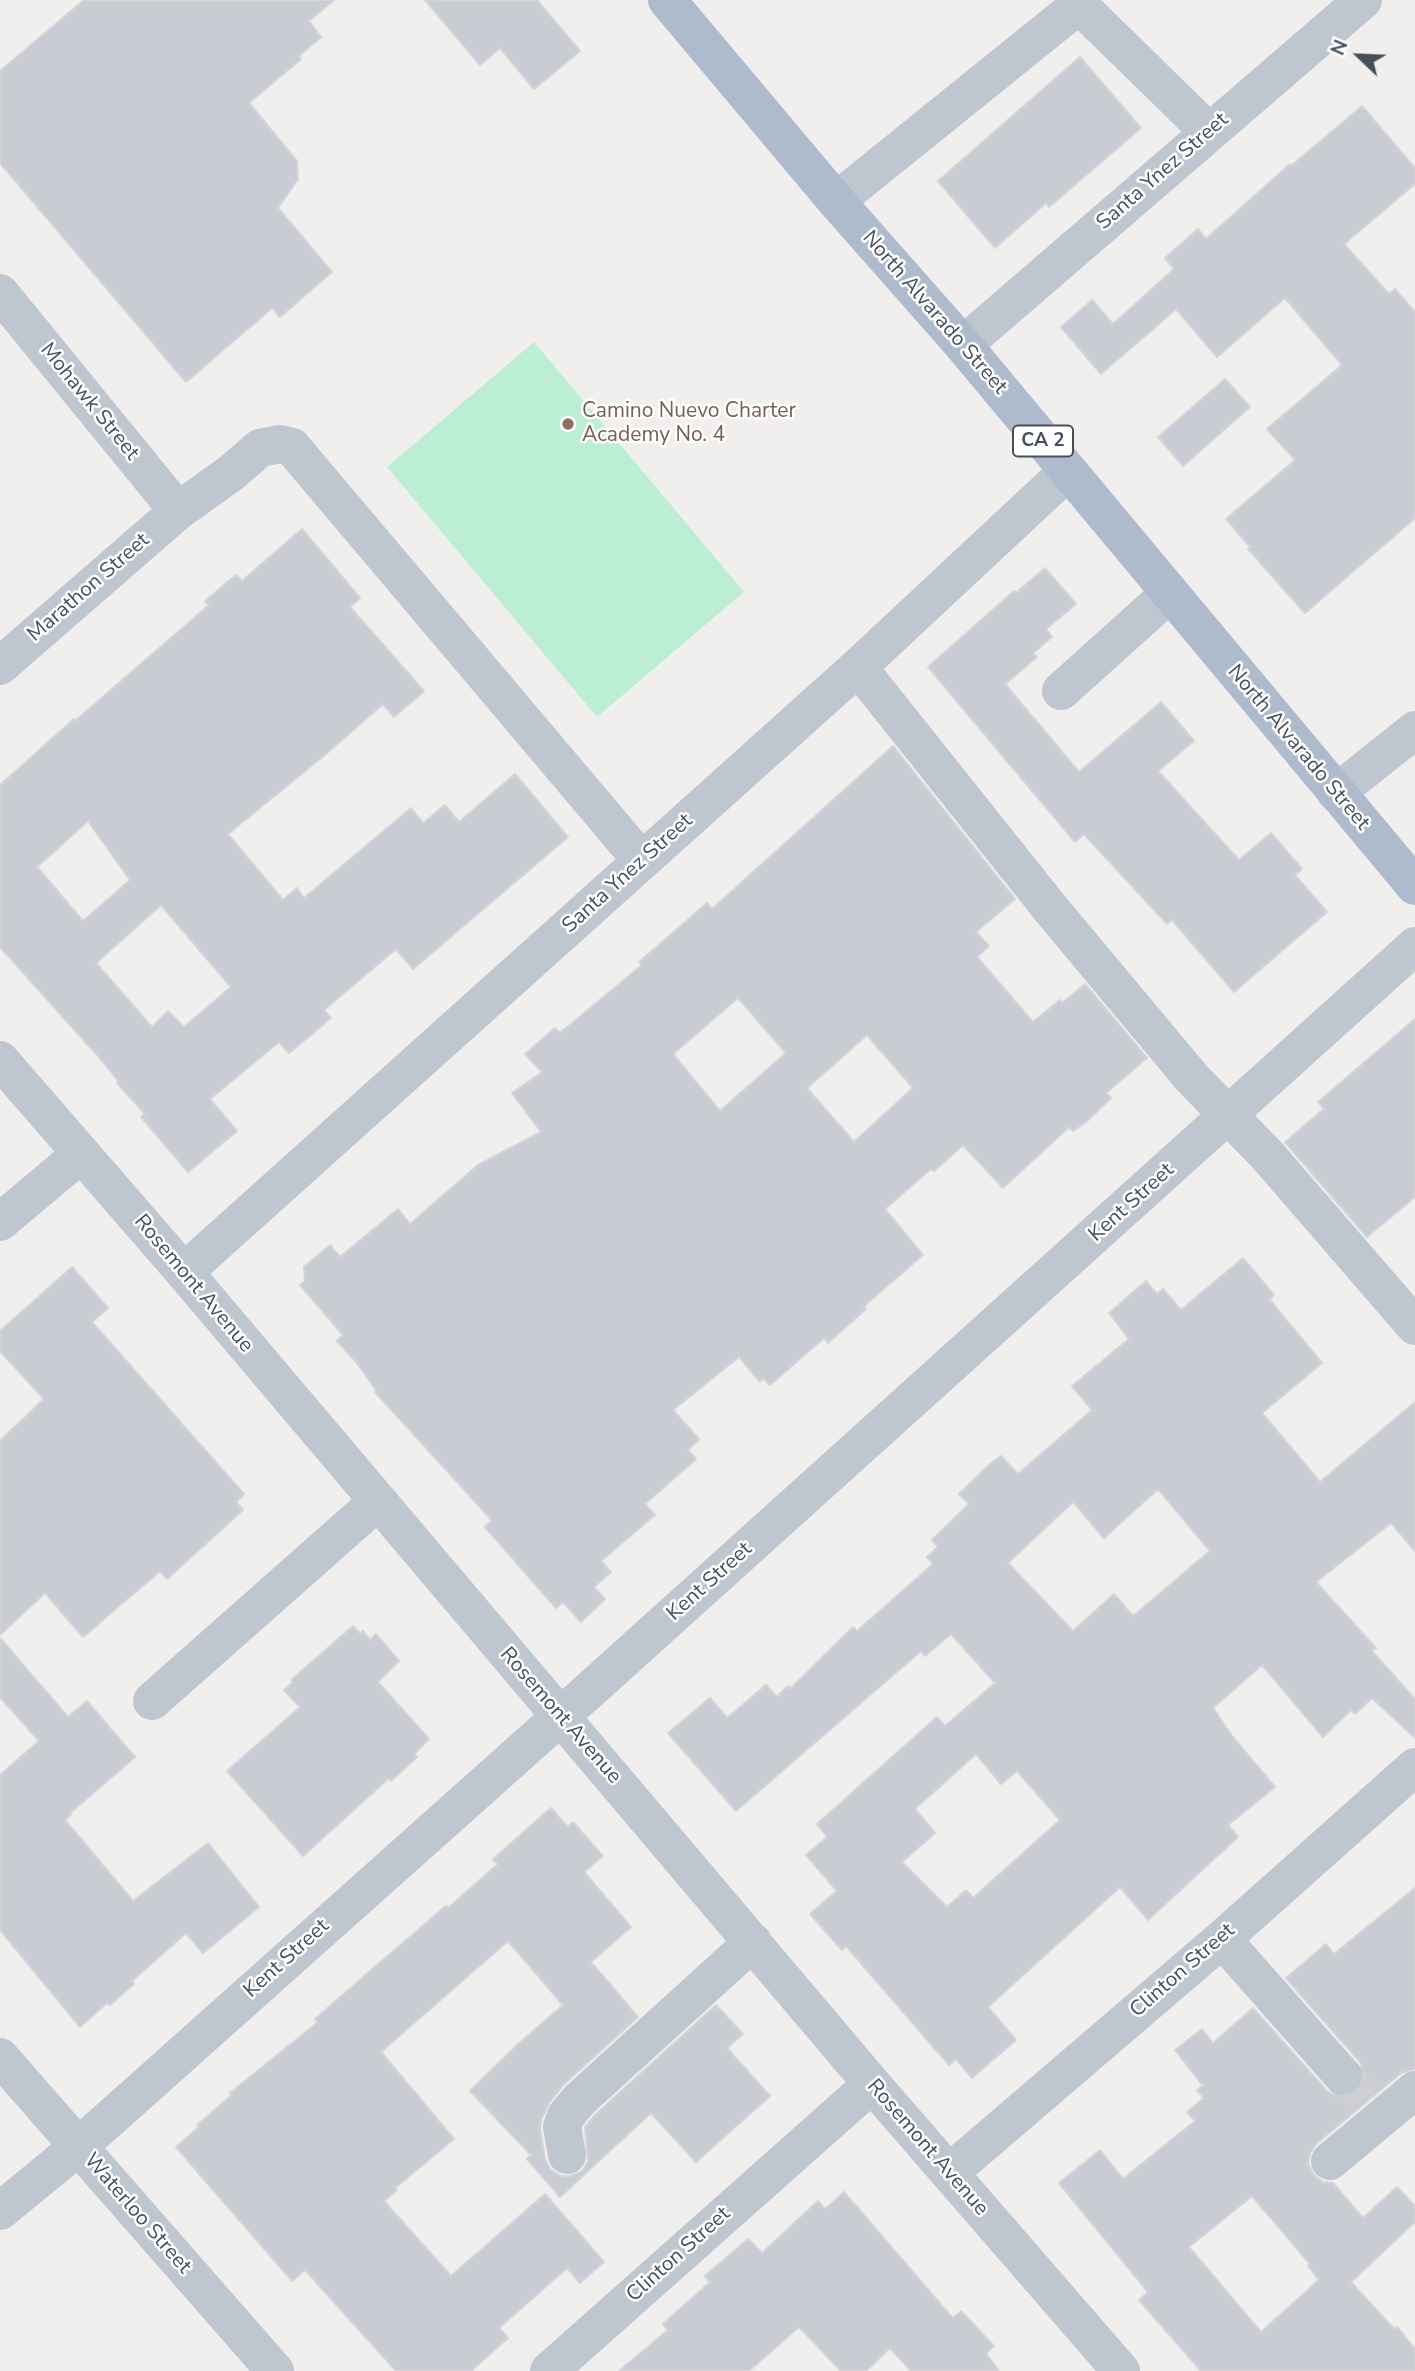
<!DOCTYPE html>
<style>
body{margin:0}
#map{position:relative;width:1415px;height:2371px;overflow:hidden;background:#f1eeee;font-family:"Nunito Sans",sans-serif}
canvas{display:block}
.north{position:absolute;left:1324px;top:21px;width:70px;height:70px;-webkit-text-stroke:5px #fff;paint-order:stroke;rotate:293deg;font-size:19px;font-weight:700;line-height:28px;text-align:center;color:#46505b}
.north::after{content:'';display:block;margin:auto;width:24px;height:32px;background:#46505b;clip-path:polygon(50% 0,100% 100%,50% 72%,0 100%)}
</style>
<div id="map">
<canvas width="1415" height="2371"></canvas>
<div class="north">N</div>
</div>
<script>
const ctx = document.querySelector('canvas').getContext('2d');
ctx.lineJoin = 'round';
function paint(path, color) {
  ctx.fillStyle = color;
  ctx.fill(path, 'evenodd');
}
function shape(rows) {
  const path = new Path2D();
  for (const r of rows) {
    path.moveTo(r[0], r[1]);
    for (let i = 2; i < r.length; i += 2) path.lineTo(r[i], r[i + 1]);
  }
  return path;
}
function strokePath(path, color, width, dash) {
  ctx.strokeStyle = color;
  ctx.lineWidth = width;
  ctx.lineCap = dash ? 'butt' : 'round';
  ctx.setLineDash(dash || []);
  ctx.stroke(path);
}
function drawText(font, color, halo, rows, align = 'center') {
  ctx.font = font + ' "Nunito Sans",sans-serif';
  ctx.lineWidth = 5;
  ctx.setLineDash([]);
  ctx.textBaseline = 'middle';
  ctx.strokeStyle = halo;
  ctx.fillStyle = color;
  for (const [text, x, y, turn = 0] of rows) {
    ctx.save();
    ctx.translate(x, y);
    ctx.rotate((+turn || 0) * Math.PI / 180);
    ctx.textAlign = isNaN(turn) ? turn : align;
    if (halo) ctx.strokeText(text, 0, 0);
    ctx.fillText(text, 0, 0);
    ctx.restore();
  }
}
paint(shape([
 [534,342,744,592,597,717,387,467]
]), '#bceed3');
const building = shape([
 [84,0,334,0,309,21,321,37,299,56,301,59,249,103,297,161,298,179,278,208,332,272,280,317,272,308,186,382,0,163,0,71,84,0],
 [425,0,537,0,580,51,534,89,500,48,480,65,425,0],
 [1080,57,1141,128,1049,207,1046,203,995,248,938,181,1080,57],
 [1362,106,1415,168,1415,184,1344,244,1389,294,1395,289,1415,312,1415,518,1305,613,1248,549,1250,547,1226,519,1295,460,1267,429,1342,365,1285,298,1217,357,1176,309,1101,374,1061,327,1092,300,1113,324,1174,269,1165,258,1198,229,1206,239,1290,164,1291,166,1362,106],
 [1225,379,1250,407,1183,466,1158,437,1225,379],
 [302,529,360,598,350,607,424,691,394,717,383,704,326,754,228,834,283,900,297,888,304,898,411,808,423,823,445,805,459,822,515,774,568,837,413,969,396,949,324,1010,331,1018,289,1053,279,1042,210,1099,237,1131,188,1172,141,1117,145,1114,117,1083,118,1081,105,1064,0,947,0,785,74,719,75,721,209,605,205,601,236,575,242,581,302,529],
 [88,821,130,880,83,921,37,867,88,821],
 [161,905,231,987,184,1027,168,1011,152,1027,96,963,161,905],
 [1045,568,1076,604,1046,629,1052,637,1033,653,1037,657,1005,684,1079,772,1161,702,1194,741,1158,771,1239,860,1271,833,1302,869,1295,875,1327,912,1234,992,1172,920,1167,924,1084,834,1075,842,928,667,1014,591,1016,593,1045,568],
 [893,746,1015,899,976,932,989,946,977,957,1033,1022,1060,1000,1062,1003,1085,984,1147,1058,1106,1093,1111,1098,1085,1123,1073,1131,1069,1127,1003,1188,963,1145,934,1171,931,1169,885,1209,923,1255,864,1306,866,1309,828,1343,824,1338,770,1385,763,1378,760,1382,739,1357,673,1410,699,1439,688,1450,696,1459,645,1504,655,1515,601,1561,611,1572,594,1587,605,1599,581,1622,563,1602,556,1608,485,1527,491,1521,489,1517,375,1392,376,1390,356,1362,337,1341,343,1335,300,1285,305,1281,304,1267,330,1245,340,1257,398,1209,410,1224,478,1165,541,1132,512,1093,542,1072,525,1054,555,1028,560,1033,642,965,639,962,707,903,712,909,893,746],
 [738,998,786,1053,720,1111,673,1054,738,998],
 [867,1035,913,1088,854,1142,807,1088,867,1035],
 [1415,1019,1415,1197,1367,1237,1285,1142,1324,1109,1318,1102,1415,1019],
 [1243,1258,1274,1295,1269,1299,1322,1363,1262,1413,1320,1482,1415,1402,1415,1551,1391,1523,1316,1582,1376,1648,1372,1651,1415,1699,1415,1738,1372,1698,1355,1714,1351,1710,1323,1737,1262,1665,1213,1708,1232,1736,1275,1787,1228,1825,1238,1837,1148,1920,1120,1887,988,2007,1016,2040,972,2078,956,2059,949,2065,846,1946,842,1950,810,1914,837,1891,806,1855,827,1837,817,1824,937,1717,945,1726,995,1683,951,1634,925,1656,921,1651,736,1811,668,1733,710,1698,727,1718,766,1685,777,1697,788,1686,790,1689,853,1627,857,1631,933,1564,927,1557,938,1547,932,1540,969,1504,959,1494,990,1464,1001,1456,1018,1474,1092,1410,1072,1386,1129,1339,1109,1313,1146,1281,1157,1294,1163,1289,1181,1310,1243,1258],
 [1158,1489,1210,1551,1133,1616,1114,1594,1073,1631,1008,1563,1073,1502,1104,1538,1158,1489],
 [976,1754,1001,1784,1017,1771,1060,1820,973,1898,966,1890,947,1907,902,1862,935,1833,915,1809,976,1754],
 [72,1267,108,1308,92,1322,244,1494,236,1502,243,1510,167,1579,160,1571,83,1637,45,1593,0,1635,0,1441,44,1399,0,1351,0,1331,72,1267],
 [353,1626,360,1634,363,1631,370,1640,376,1634,399,1661,378,1682,429,1739,414,1754,417,1757,391,1781,389,1778,303,1856,227,1771,300,1707,284,1690,293,1682,291,1680,353,1626],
 [0,1638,68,1717,87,1701,135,1757,69,1814,71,1815,65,1820,133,1901,208,1843,259,1907,203,1953,186,1933,132,1981,134,1984,110,2005,107,2003,80,2027,0,1930,0,1775,39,1741,0,1697,0,1638],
 [551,1808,568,1827,573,1822,603,1856,584,1872,631,1927,591,1962,638,2017,564,2084,549,2103,541,2120,540,2130,545,2159,550,2169,560,2176,571,2176,582,2171,588,2162,585,2127,595,2115,716,2005,743,2034,727,2048,770,2096,696,2162,651,2113,560,2197,527,2159,531,2155,470,2091,517,2045,563,2005,508,1941,381,2052,454,2139,395,2188,397,2190,384,2201,451,2276,545,2194,604,2262,580,2283,567,2268,499,2328,508,2338,471,2371,396,2371,305,2270,292,2281,176,2147,199,2127,197,2125,232,2095,230,2093,318,2022,315,2019,370,1971,446,1906,448,1908,498,1864,493,1859,551,1808],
 [1415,1888,1415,2069,1401,2073,1316,2144,1310,2153,1308,2164,1314,2175,1323,2182,1333,2183,1363,2218,1397,2187,1415,2206,1415,2222,1351,2282,1394,2329,1397,2327,1415,2349,1415,2371,1201,2371,1139,2300,1148,2292,1059,2183,1100,2150,1123,2179,1195,2121,1187,2112,1204,2098,1197,2090,1203,2086,1175,2050,1202,2029,1213,2043,1253,2008,1327,2091,1337,2097,1348,2097,1357,2093,1364,2082,1364,2072,1360,2062,1286,1978,1326,1944,1334,1954,1415,1888],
 [1252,2196,1310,2264,1308,2266,1319,2280,1261,2332,1189,2247,1252,2196],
 [844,2192,950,2315,953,2318,961,2311,994,2346,986,2354,999,2371,911,2371,890,2348,866,2371,841,2371,799,2327,749,2371,619,2371,668,2330,663,2324,710,2282,705,2276,748,2239,762,2253,818,2201,825,2209,844,2192]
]);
paint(building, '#caccd4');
strokePath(building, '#d2d4d9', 2);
strokePath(shape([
 [1343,2076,1364,2100]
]), '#cfced1', 38, [38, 19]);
strokePath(shape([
 [836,201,1079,5,1209,132],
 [0,293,178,511],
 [963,345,1363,0],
 [0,666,178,511,231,473,260,448,280,444,292,447,642,861],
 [858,667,1050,908,1192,1078,1267,1155,1415,1326],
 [1061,691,1170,593],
 [1336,793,1415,730],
 [0,1060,184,1272,872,2084,1121,2371],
 [0,1222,81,1154],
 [184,1272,858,667,1068,471],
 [152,1701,377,1502],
 [1222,1939,1343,2076],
 [0,2057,275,2371],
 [567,2155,562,2127,566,2116,579,2100,753,1942],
 [1330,2161,1415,2090],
 [949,2173,1222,1939,1415,1767],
 [0,2211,78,2147,561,1716,1415,946],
 [549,2371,872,2084]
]), '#bec7d0', 38);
strokePath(shape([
 [667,0,836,201,963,345,1415,886]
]), '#aebbcd', 38);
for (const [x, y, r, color] of [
 [568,424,7,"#8d6e63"]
]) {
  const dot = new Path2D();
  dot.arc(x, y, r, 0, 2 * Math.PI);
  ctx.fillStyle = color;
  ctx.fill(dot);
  strokePath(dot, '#fff', 2.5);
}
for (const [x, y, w] of [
 [1043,441,60]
]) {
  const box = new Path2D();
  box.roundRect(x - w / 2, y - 15.5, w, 31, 5);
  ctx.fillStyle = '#fff';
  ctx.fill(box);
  strokePath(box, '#46505b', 2);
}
drawText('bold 19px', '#46505b', null, [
 ["CA 2",1043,441]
]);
drawText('21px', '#46505b', '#fff', [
 ["Santa Ynez Street",1163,172,-41],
 ["North Alvarado Street",934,313,49],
 ["Mohawk Street",89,402,51],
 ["Marathon Street",89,588,-41],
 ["North Alvarado Street",1298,748,50],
 ["Santa Ynez Street",628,874,-42],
 ["Kent Street",1132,1203,-42],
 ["Rosemont Avenue",193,1284,50],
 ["Kent Street",710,1582,-42],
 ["Rosemont Avenue",560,1716,49],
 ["Kent Street",287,1959,-42],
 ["Clinton Street",1183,1971,-41],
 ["Rosemont Avenue",927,2148,49],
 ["Waterloo Street",137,2214,49],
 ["Clinton Street",679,2255,-42]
]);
drawText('21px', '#785e54', '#fff', [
 ["Camino Nuevo Charter",582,412],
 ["Academy No. 4",582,436]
], 'left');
</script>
